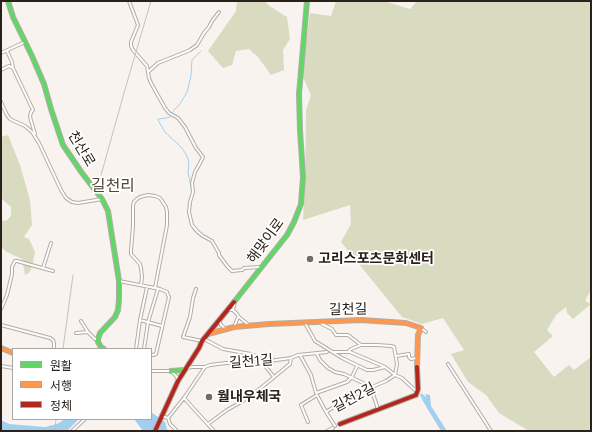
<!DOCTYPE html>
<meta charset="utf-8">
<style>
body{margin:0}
#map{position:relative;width:592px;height:432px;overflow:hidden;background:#f8f3ef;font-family:Bitter,"Noto Sans KR",serif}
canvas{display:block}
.frame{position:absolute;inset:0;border:2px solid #29211a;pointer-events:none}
.legend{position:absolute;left:12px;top:348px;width:140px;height:72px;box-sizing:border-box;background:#fff;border:1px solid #a9a6a3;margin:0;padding:5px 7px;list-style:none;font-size:12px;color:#29211a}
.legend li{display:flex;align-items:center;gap:8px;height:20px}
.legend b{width:20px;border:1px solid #a9a6a3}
</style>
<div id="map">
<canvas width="592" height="432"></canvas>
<div class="frame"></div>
<ul class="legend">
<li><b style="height:5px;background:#63d668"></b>원활</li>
<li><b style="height:5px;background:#ff974d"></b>서행</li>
<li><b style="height:5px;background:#b3261e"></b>정체</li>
</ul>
</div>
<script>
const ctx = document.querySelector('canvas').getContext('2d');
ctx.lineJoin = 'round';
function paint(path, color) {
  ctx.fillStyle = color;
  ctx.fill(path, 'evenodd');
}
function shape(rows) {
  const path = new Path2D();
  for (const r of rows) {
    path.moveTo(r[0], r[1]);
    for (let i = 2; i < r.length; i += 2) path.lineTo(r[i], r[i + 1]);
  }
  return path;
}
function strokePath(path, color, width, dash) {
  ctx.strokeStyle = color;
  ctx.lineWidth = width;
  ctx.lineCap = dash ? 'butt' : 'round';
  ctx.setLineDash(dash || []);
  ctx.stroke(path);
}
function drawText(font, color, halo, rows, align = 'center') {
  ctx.font = font + ' Bitter,"Noto Sans KR",serif';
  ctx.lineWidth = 3.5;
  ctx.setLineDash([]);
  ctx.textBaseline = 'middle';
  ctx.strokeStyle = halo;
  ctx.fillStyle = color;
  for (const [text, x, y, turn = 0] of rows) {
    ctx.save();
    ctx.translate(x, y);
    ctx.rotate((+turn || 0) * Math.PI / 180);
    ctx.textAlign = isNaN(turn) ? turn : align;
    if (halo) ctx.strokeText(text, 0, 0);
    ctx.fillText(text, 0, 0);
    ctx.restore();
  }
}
paint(shape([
 [237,1,264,1,271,7,287,17,290,39,283,50,284,70,271,75,258,57,249,49,236,51,232,65,223,68,208,51,236,11],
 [336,1,384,1,410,9,417,1,591,1,591,290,585,301,591,304,573,319,567,313,566,307,556,315,547,330,553,336,534,352,554,377,569,365,574,370,591,357,591,431,529,431,499,413,486,395,468,382,451,354,464,350,443,318,422,324,402,317,341,242,351,224,350,205,303,220,305,183,306,110,311,95,302,75,310,13,331,16],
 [8,135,20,165,30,200,32,225,24,237,29,239,35,252,33,262,30,272,25,275,22,259,7,252,1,247,1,220,6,221,11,216,11,207,1,198,1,137]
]), '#d8dbbf');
paint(shape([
 [421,393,426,397,426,396,425,394,430,395,431,406,447,431,441,431,424,403,420,395],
 [151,412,165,422,167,429,168,431,143,431,134,419,151,419],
 [65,419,79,419,67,431,1,431,1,420,9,424,45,427,57,424]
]), '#a2cfee');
strokePath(shape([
 [172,113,175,109,180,104,187,92,191,76,192,60,201,51],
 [170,117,166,118,158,119,158,120,165,132,181,147,186,154,189,162,188,172,192,192,191,197],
 [188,214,191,224],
 [192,227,194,231,201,237,210,241,212,243],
 [214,246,217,252]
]), '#a2cfee', 1);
const street = shape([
 [129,1,138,25,131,42,131,46,133,50,147,66,149,78,151,83,165,108,169,113,178,118,185,127,196,148,203,157,200,163,195,172,192,183,193,192,190,202,189,212,192,225,198,232,203,236,212,241,219,253,219,255,227,266,232,271,242,270,244,268,261,267],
 [7,51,12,62,13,68,33,110,31,112,30,117,35,134],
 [1,53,25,42],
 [1,70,9,66,13,68],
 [148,72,158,63,183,53,190,50,197,45,204,33,209,27,212,21,219,12],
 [1,102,7,115,10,119,14,121,25,126,32,132,39,143,61,190,66,198,72,202,78,203,102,199],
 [43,268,51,243],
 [119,281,160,289,167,292,168,295,169,297,156,354,153,355,151,355],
 [141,285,142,277,141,268,140,264,131,254,131,250,133,226,133,206,134,202,137,199,140,197,148,195,155,196,160,198,166,207,167,212,167,225,155,288],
 [196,289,193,298,190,317,183,337,202,341],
 [1,309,7,295,12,274,12,267,15,261,17,261,53,271],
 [227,310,233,310,237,314,239,317,250,326],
 [233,310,235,302],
 [140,320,162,326],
 [219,320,221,325,226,329],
 [81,321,88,332,95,339,98,339],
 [321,322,322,324,332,329,336,335,348,335,361,345],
 [305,323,315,341,342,358,367,370,373,370,385,367],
 [1,325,50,338,53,340,54,343,54,349],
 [234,327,238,317],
 [421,328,426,332],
 [76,333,88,332],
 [204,339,223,349,251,354,259,357,264,361],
 [136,349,140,320,147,287],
 [144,349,148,322,158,289],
 [334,352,350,352,385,367,395,375,402,378,417,392],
 [317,354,320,360,328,368,335,372,344,374,363,383,367,390],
 [300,355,311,375,316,393],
 [396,356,409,354,409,357,411,359,417,358],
 [262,362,274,377],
 [448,364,491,431],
 [1,366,13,368],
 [187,368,192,367,205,367,210,365,226,363,262,362,291,358,298,355,327,352],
 [151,371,171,371,177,377,178,380],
 [371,388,378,409],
 [316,393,347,382,352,377,357,366],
 [184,398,214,431],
 [162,416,168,418,170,424,177,431],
 [168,418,184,398,205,367],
 [308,422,301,405,317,395,326,412],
 [208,424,227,410,243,401,262,387,290,364,291,358],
 [335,426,326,412,351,396,386,381,395,375,397,364,394,347,391,346,377,345,361,345,351,349,348,352],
 [72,431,85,419],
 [327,431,333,428]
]);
const fast = shape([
 [8,1,13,17,32,56,44,84,51,109,63,145,82,173,102,199,108,211,119,281,119,299,118,310,115,317,100,333,98,339,98,342,101,347,104,349],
 [234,302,287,235,294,222,301,204,303,177,300,130,299,94,307,1],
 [171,371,184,370]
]);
const slow = shape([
 [208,334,234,327,269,324,361,320,406,323,421,328,418,335,417,367],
 [1,348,13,353]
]);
const jam = shape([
 [340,424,416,395,418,389,417,367],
 [155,431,178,381,199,348,202,341,234,302]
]);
strokePath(street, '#b2aca8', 4);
strokePath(fast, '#b2aca8', 6);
strokePath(slow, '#b2aca8', 6);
strokePath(jam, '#b2aca8', 6);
strokePath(street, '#fefdfd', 2);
strokePath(fast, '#63d668', 4);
strokePath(slow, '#ff974d', 4);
strokePath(jam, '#b3261e', 4);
strokePath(shape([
 [101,175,126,86,151,1],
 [63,349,73,275],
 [55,431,56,419]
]), '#c3c2bf', 1);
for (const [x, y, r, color] of [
 [310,259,4,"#716a65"],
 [209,397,4,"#716a65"]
]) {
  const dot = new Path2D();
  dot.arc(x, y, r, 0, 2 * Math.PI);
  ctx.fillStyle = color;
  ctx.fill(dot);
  strokePath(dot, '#fff', 1.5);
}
drawText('14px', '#29211a', '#fff', [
 ["천산로",81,149,59],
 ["해맞이로",266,241,-54],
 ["길천길",348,310,-1],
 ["길천1길",251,362,-4],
 ["길천2길",354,398,-28]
]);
drawText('bold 14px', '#29211a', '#fff', [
 ["고리스포츠문화센터",318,259],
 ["월내우체국",217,397]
], 'left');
drawText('16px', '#584637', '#fff', [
 ["길천리",113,187]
]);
</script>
